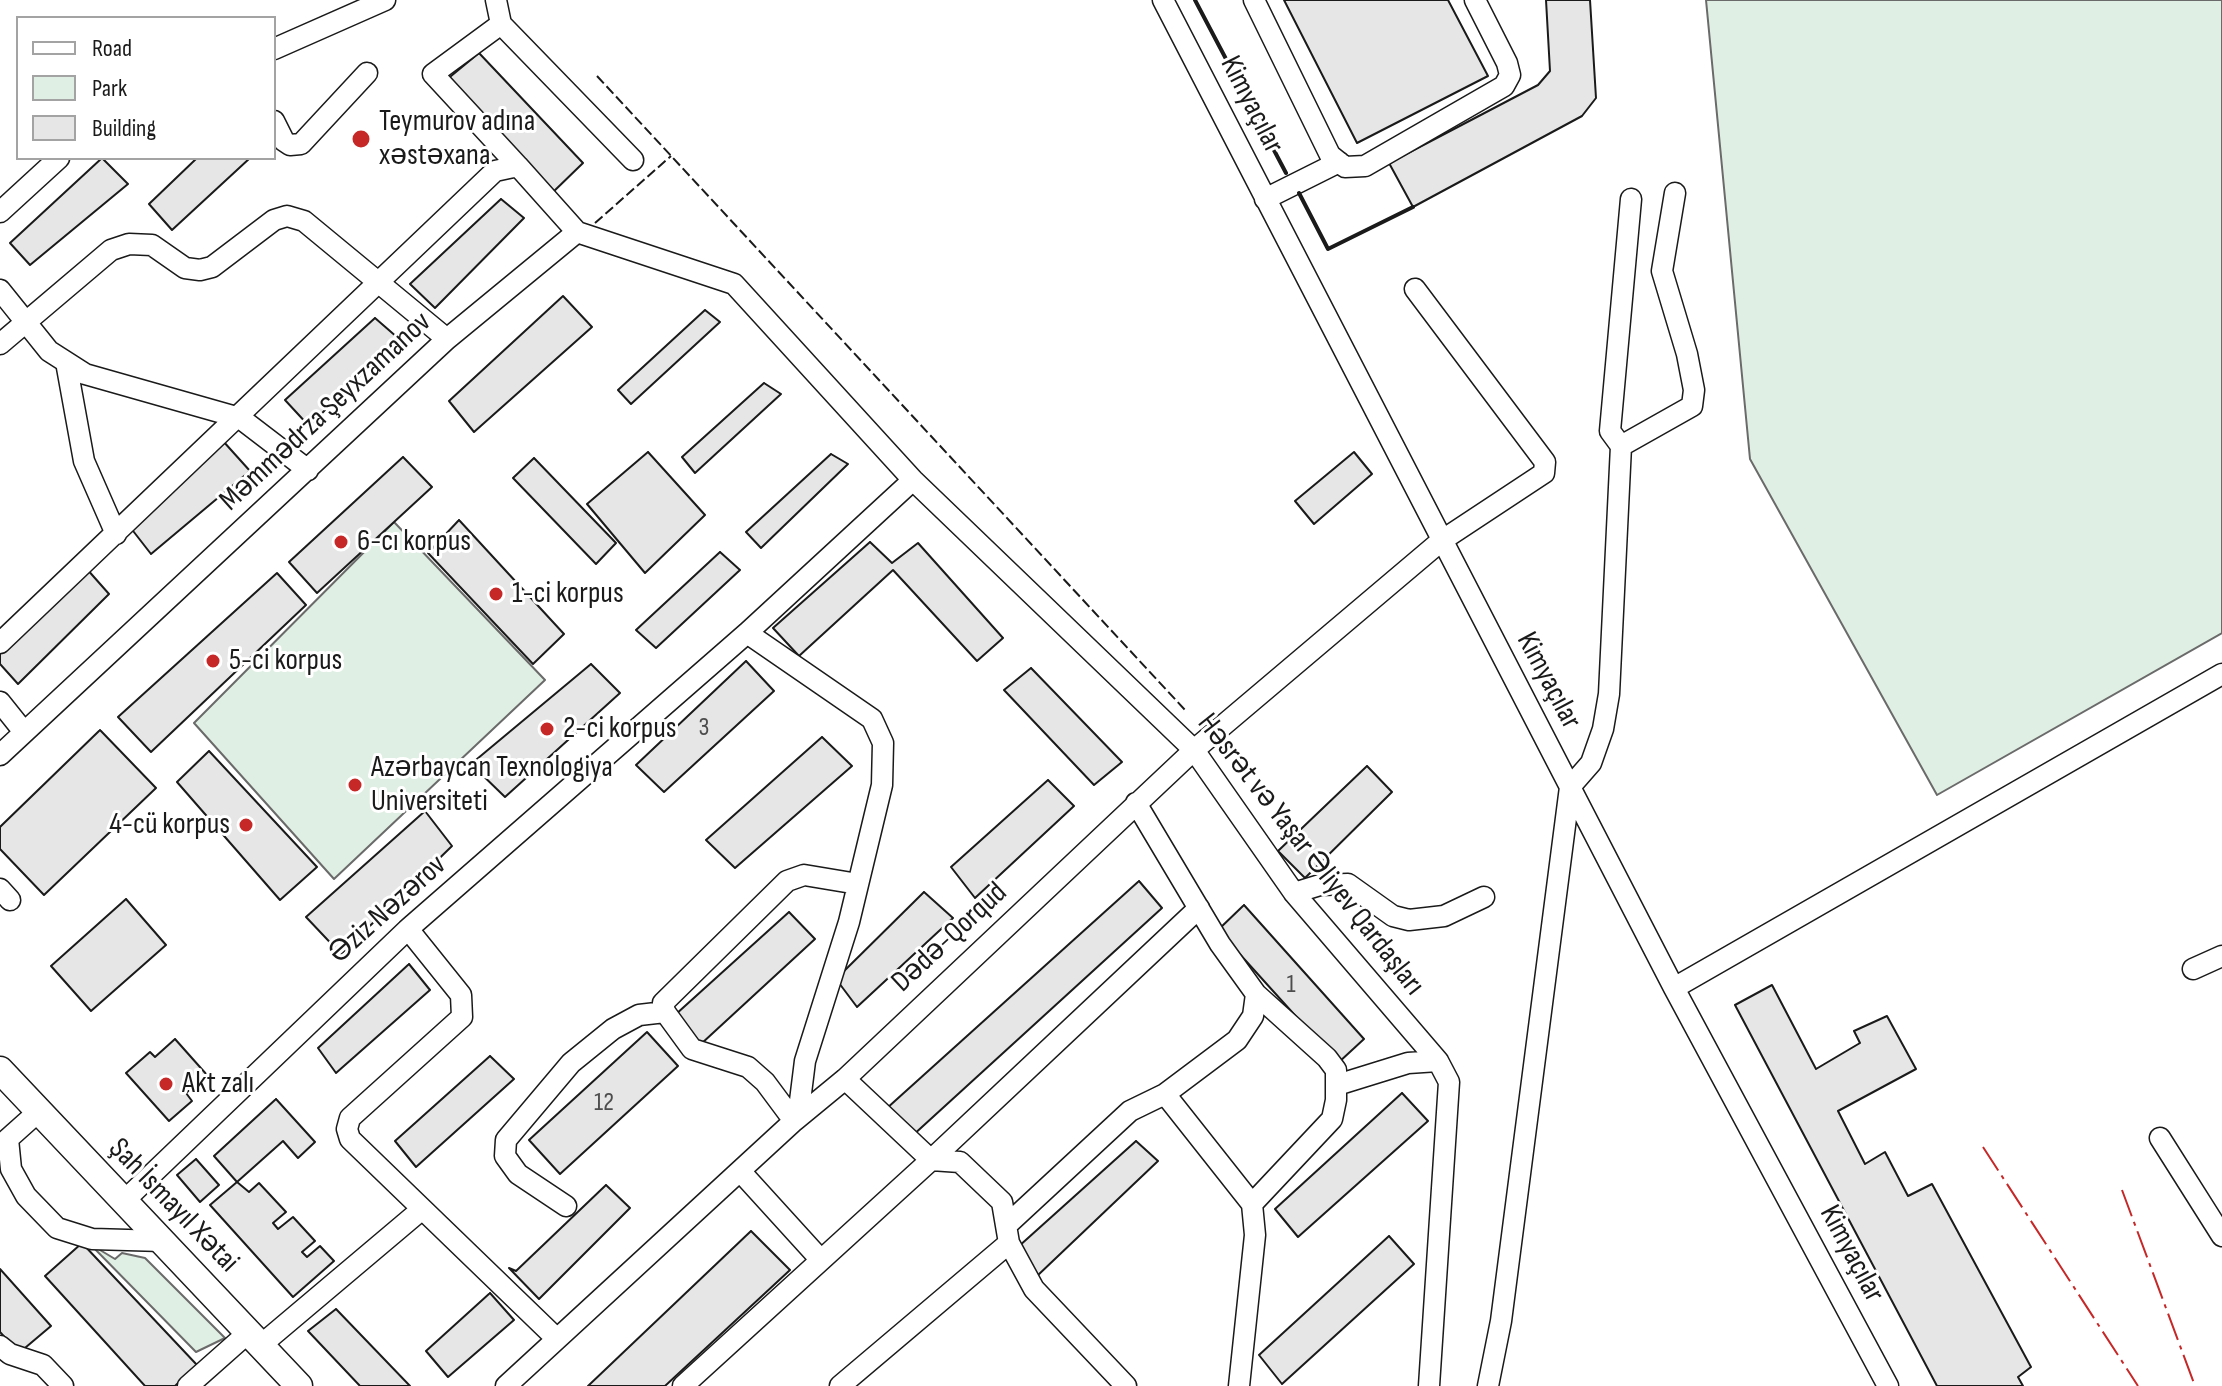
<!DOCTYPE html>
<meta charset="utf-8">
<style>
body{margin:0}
#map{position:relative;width:2222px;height:1386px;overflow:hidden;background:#fff;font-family:"Sofia Sans Condensed",sans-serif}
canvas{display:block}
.legend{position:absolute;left:16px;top:16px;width:260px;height:144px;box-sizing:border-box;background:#fff;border:2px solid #a3a3a3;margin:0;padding:10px 14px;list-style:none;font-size:24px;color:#1a1a1a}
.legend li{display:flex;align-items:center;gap:16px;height:40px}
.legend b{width:40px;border:2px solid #a3a3a3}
</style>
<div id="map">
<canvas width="2222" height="1386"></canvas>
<ul class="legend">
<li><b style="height:10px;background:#fff"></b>Road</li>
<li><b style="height:22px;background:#e0efe3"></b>Park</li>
<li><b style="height:22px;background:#e6e6e6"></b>Building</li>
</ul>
</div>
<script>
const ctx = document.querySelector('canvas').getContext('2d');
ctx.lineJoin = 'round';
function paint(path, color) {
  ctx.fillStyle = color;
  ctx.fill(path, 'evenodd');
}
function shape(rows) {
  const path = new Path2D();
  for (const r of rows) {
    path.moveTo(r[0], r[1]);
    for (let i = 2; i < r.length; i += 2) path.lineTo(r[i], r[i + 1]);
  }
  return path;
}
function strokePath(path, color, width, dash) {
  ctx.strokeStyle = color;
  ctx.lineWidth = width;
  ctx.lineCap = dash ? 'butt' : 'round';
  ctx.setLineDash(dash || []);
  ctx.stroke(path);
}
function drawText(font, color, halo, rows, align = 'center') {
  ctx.font = font + ' "Sofia Sans Condensed",sans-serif';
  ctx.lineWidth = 6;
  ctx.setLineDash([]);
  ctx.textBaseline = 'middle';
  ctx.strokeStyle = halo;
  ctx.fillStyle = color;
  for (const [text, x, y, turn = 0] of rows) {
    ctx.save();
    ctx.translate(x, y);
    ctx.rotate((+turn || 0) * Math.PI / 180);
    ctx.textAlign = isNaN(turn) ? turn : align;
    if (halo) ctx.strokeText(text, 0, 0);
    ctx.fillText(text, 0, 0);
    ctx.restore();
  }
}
const green = shape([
 [1706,0,2222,0,2222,633,1937,795,1750,459,1706,0],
 [394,522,545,680,334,879,194,723,394,522],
 [90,1244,115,1259,122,1253,145,1258,225,1338,196,1352,90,1244]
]);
paint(green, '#e0efe3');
strokePath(green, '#6a6a6a', 2);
const building = shape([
 [1284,0,1448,0,1488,76,1357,143,1284,0],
 [1546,0,1590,0,1596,98,1582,116,1413,207,1389,163,1538,85,1550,71,1546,0],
 [479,53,583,163,550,195,445,81,479,53],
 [102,158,128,184,30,265,10,243,102,158],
 [197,158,250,158,172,230,149,204,197,158],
 [501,199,524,218,435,308,410,284,501,199],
 [563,296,592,327,474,432,449,401,563,296],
 [705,310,720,322,631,404,618,390,705,310],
 [375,318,398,338,309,426,285,400,375,318],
 [764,383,781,394,695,473,682,457,764,383],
 [223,441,250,471,151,554,130,527,223,441],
 [648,452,705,515,645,573,587,504,648,452],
 [1354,452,1372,474,1314,524,1295,501,1354,452],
 [831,454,848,464,761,548,746,532,831,454],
 [403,457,432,487,317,593,289,562,403,457],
 [534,458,616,543,596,564,513,478,534,458],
 [459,520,564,634,533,664,428,553,459,520],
 [870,542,892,563,918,543,1003,638,977,661,893,570,799,656,773,628,870,542],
 [720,552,740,570,656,648,636,630,720,552],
 [86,568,109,594,18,684,0,664,0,652,86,568],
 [277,573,306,605,151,752,118,717,277,573],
 [746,661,774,691,664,792,636,765,746,661],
 [591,664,620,693,505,797,471,764,591,664],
 [1031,668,1122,762,1094,785,1004,690,1031,668],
 [100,730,156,788,44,895,0,849,0,827,100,730],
 [822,737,852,766,735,868,706,840,822,737],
 [209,751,317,867,280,900,177,782,209,751],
 [1367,766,1392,792,1305,878,1278,851,1367,766],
 [1048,780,1074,806,975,898,951,867,1048,780],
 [425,811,452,846,341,954,306,917,425,811],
 [1139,881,1162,908,911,1137,886,1109,1139,881],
 [924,892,953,918,857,1007,836,979,924,892],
 [126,899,166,945,91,1011,51,966,126,899],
 [1244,905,1364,1039,1338,1063,1218,930,1244,905],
 [789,912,815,939,701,1044,675,1015,789,912],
 [409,964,430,990,336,1073,318,1048,409,964],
 [1772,985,1816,1069,1860,1043,1854,1031,1887,1016,1916,1069,1838,1111,1865,1164,1885,1152,1908,1196,1932,1184,2031,1367,2018,1377,2023,1386,1937,1386,1735,1005,1772,985],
 [647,1032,678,1066,560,1174,529,1140,647,1032],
 [175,1039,207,1075,186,1093,192,1101,169,1121,126,1073,150,1052,155,1057,175,1039],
 [490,1056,514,1079,416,1167,395,1141,490,1056],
 [1402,1093,1428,1121,1298,1237,1275,1209,1402,1093],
 [276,1099,315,1142,298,1158,283,1141,237,1182,214,1156,276,1099],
 [1136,1141,1158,1161,1036,1277,1018,1247,1136,1141],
 [196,1159,219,1185,200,1202,177,1175,196,1159],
 [237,1182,249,1192,259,1183,286,1212,273,1223,278,1229,293,1217,315,1241,302,1252,307,1257,320,1246,334,1261,293,1297,210,1205,237,1182],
 [606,1185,630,1208,539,1299,509,1268,516,1271,606,1185],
 [751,1231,790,1270,665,1386,588,1386,751,1231],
 [1389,1236,1414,1264,1282,1384,1259,1355,1389,1236],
 [82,1243,197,1365,175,1386,145,1386,45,1276,82,1243],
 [0,1269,51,1326,19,1353,0,1332,0,1269],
 [490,1293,514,1320,448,1377,426,1351,490,1293],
 [336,1309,410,1386,360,1386,308,1331,336,1309]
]);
paint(building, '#e6e6e6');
strokePath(building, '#1a1a1a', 2);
const minor = shape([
 [496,0,501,24,433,74,518,166],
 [1163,0,1674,988,1888,1386],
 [1254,0,1330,155,1345,167,1365,166,1504,86,1510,75,1507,63,1475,0],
 [501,24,633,160],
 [274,49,385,0],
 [274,121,284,141,290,145,301,144,367,73],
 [1265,199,1339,162],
 [0,212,59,158],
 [0,290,49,351,85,374,240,418,308,470],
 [0,344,111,250,129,244,152,245,185,268,200,270,212,267,274,220,287,216,304,221,447,339],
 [66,362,84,461,116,534],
 [1621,446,1692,406,1694,390,1687,354,1662,271,1675,193],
 [747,633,872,719,883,743,882,785,849,922,805,1061,798,1117],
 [0,643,495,171,518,166,577,232],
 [0,702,24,732],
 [0,755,447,339,577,232,734,284,913,480,1194,750,1294,893,1438,1061,1449,1082,1429,1386],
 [1136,803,1220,944,1256,994,1253,1016,1237,1040,1165,1094,1252,1204,1255,1235,1239,1386],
 [0,889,10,900],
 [1294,893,1320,885,1348,884,1393,916,1409,920,1444,916,1484,897],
 [408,929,461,995,462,1017,350,1118,347,1129,350,1139,557,1339],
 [2193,969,2222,956],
 [1674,988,2222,674],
 [845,1079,931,1160,960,1162,1002,1202,1009,1243,1034,1289,1126,1386],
 [1337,1085,1408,1063,1438,1061],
 [794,1121,765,1082,748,1067,692,1049,665,1012,663,1003,787,881,804,875,858,884],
 [2160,1138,2222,1236],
 [8,1139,11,1169,26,1196,57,1228,92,1239,163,1241],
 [0,1146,38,1112],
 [740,1171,820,1259],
 [125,1200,408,929,747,633,913,480],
 [1252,1204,1332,1119,1336,1100,1336,1070,1327,1058,1256,994],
 [566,1206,518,1174,505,1156,506,1140,571,1063,613,1029,639,1015,665,1012],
 [1008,1224,1130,1111,1165,1094],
 [261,1345,421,1210],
 [0,1346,10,1354,43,1365,63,1386],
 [188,1386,249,1332],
 [506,1386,794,1121,845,1079,1194,750,1441,541,1544,473,1545,462,1415,289],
 [683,1386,931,1160,1199,908],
 [840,1386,1009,1243],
 [1488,1386,1501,1321,1570,787,1591,763,1603,729,1609,694,1621,446,1610,431,1631,199]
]);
const major = shape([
 [0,1070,299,1386]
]);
strokePath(minor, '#1a1a1a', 23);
strokePath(major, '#1a1a1a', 29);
strokePath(minor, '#fff', 20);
strokePath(major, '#fff', 26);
strokePath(shape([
 [597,76,1186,711],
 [595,223,671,156]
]), '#1a1a1a', 2, [10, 4]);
strokePath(shape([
 [1195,0,1286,173],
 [1299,193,1328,249,1413,207]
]), '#1a1a1a', 4);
strokePath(shape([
 [1983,1147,2138,1386],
 [2122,1190,2195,1386]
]), '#c62828', 2, [28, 6, 4, 6]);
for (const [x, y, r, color] of [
 [361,139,10,"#c62828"],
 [341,542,8,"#c62828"],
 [496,594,8,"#c62828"],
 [213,661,8,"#c62828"],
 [547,729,8,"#c62828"],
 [355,785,8,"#c62828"],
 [246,825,8,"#c62828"],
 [166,1084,8,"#c62828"]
]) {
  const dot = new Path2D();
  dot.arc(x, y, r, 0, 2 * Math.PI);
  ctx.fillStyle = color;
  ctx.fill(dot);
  strokePath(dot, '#fff', 3);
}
drawText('26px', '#4d4d4d', null, [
 ["3",704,728],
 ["1",1291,985],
 ["12",604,1103]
]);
drawText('30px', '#1a1a1a', '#fff', [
 ["Kimyaçılar",1251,105,63],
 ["Məmmədrza Şeyxzamanov",326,412,-43],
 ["Kimyaçılar",1548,681,62],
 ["Həsrət və Yaşar Əliyev Qardaşları",1310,855,52],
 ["Əziz Nəzərov",388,910,-42],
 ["Dədə-Qorqud",950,938,-43],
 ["Şah İsmayıl Xətai",173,1206,46],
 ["Kimyaçılar",1851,1254,62]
]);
drawText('30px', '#1a1a1a', '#fff', [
 ["Teymurov adına",379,122],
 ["xəstəxana",379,156],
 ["6-cı korpus",357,542],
 ["1-ci korpus",512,594],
 ["5-ci korpus",229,661],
 ["2-ci korpus",563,729],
 ["Azərbaycan Texnologiya",371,768],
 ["Universiteti",371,802],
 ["4-cü korpus",230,825,"right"],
 ["Akt zalı",182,1084]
], 'left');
</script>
